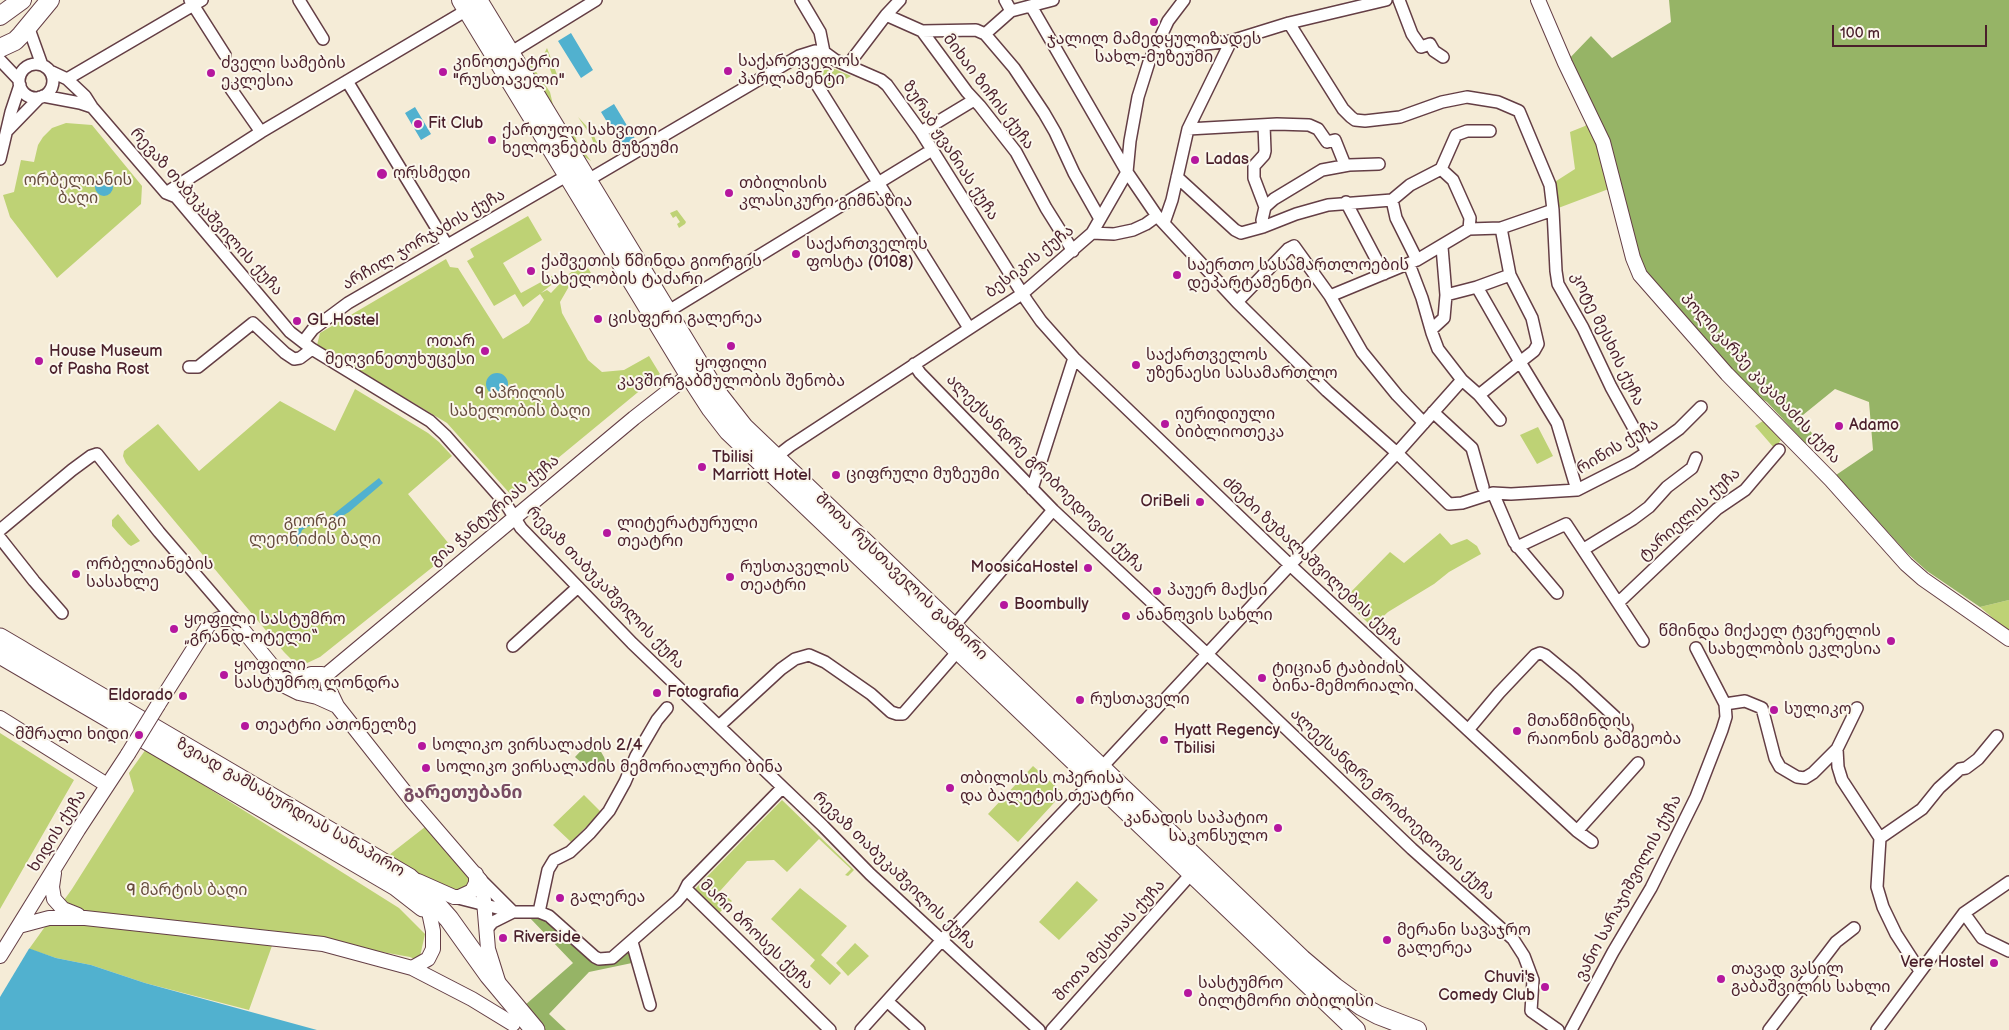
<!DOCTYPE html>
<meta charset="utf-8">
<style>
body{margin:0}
#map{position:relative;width:2009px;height:1030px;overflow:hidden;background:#f5ecd7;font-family:"Balsamiq Sans",sans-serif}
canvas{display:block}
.scale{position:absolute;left:1832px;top:25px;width:155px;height:22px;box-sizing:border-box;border:2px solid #4a1f2b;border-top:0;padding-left:6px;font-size:15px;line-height:18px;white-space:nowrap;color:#4a1f2b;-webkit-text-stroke:4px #fbf7ec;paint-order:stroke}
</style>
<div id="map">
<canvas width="2009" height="1030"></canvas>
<div class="scale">100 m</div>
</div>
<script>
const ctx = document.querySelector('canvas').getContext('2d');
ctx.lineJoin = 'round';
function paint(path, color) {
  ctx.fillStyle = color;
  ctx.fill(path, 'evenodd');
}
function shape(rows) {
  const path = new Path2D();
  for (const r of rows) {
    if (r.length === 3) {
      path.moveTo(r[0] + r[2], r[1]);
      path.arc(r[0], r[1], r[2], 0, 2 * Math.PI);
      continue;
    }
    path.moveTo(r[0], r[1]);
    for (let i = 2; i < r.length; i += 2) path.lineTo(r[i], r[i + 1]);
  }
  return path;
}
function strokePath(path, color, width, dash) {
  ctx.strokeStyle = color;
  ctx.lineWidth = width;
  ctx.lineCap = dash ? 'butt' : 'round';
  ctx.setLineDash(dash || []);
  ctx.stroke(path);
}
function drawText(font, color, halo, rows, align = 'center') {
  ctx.font = font + ' "Balsamiq Sans","Noto Sans Georgian",sans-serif';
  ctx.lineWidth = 4;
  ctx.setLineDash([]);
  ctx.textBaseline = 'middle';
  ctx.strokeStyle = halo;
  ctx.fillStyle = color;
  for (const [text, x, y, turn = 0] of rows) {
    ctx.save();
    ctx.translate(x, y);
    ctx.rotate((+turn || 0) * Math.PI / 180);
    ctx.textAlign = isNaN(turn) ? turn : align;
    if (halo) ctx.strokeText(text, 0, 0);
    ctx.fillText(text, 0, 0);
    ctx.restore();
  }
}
paint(shape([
 [547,48,559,80,557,84,555,83,549,66,542,58],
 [528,60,550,92,553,105,547,99,541,85,530,71],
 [816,62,837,70,851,76,830,88,815,63],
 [578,117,593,133,596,141,604,147,605,155,595,147,591,136],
 [1589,122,1614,187,1553,210,1550,185,1575,169,1570,132,1585,126],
 [66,123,92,125,142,186,141,204,57,278,10,217,3,195,14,192,21,160,34,162,38,145,43,137,52,128],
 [565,125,574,133,578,144,591,161,582,155],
 [677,210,686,222,685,224,679,228,677,224,680,222,676,216,673,218,670,213],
 [528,216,542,240,503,263,521,293,552,276,555,282,541,293,547,290,551,293,570,273,585,263,591,273,571,283,560,302,562,313,588,360,602,372,624,370,649,356,660,374,512,496,447,423,317,345,320,333,446,259,450,267,458,268,503,339,529,323,544,300,540,294,523,307,515,294,494,306,467,261,474,257,470,249],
 [355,389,428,433,439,442,452,456,408,494,454,550,320,657,305,664,295,663,284,652,126,463,123,456,124,451,158,424,199,471,280,401,335,431],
 [1766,419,1782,438,1775,449,1755,426],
 [1538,427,1553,456,1537,464,1520,435],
 [118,514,140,541,131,546,128,544,112,526,112,520],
 [1440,533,1451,545,1467,539,1477,546,1481,554,1449,572,1434,584,1388,612,1372,627,1344,599,1390,552,1404,563],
 [2009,600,2009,632,1980,607],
 [0,733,74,780,0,909],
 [146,749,399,908,425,934,419,961,410,957,360,948,273,943,249,1010,145,983,91,965,56,958,29,949,72,889,134,791,129,773],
 [1033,766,1063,793,1018,842,988,814],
 [584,795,601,812,571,842,553,825],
 [782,800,854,870,848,876,845,875,851,869,819,839,787,872,774,860,747,861,720,891,732,901,719,913,695,889],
 [425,827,472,875,471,886,448,894,389,855],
 [1077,881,1098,900,1059,940,1039,922],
 [800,888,847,926,821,955,841,973,830,985,810,966,815,960,771,919],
 [855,943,869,956,848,976,836,963]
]), '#bed275');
paint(shape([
 [1669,0,2009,0,2009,600,1980,607,1927,571,1907,553,1836,475,1873,450,1869,402,1835,389,1798,419,1816,437,1807,445,1767,402,1722,375,1637,272,1584,111,1565,63,1591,36,1612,58,1671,22],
 [593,738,604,757,607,767,593,773,575,757],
 [529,917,546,920,592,958,630,948,632,963,589,972,549,1014,566,1030,545,1030,524,1006,573,963]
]), '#96b466');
paint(shape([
 [571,33,593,70,581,78,558,41],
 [614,104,637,142,624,150,601,112],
 [415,107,431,134,421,140,405,113],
 [104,187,9],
 [497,384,11],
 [379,478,383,483,349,512,331,523,330,517],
 [320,519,321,524,311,525,302,530,299,539,301,544,297,547,295,536,300,526,307,521],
 [0,938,56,958,91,965,145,983,317,1030,0,1030]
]), '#51b1cf');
paint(shape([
 [0,935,30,947,0,997]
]), '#f5ecd7');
const minor = shape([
 [190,0,225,55],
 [299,0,323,39],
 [801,0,820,32,824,52],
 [1005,0,1011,11],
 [1399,0,1412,34,1421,47,1430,44,1434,51,1443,57],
 [1031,6,1127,172,1157,216,1237,302,1327,391,1397,453,1449,504,1462,503,1493,493,1511,494,1577,490,1632,462,1647,452,1679,429,1701,407],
 [886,15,922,31,976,30,985,34,1014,68,1044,113,1055,132,1074,173,1100,219],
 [1289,23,1343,109,1351,117,1355,120,1365,121,1400,117,1442,102,1467,97,1498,102,1519,111,1550,185,1553,210,1556,271,1558,284,1583,328,1611,387,1647,452],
 [28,26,42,65],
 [922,31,967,92,980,106,1016,152,1046,208,1073,251],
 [985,34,1011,11,1053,0],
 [1155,50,1231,41],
 [510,53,596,0],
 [799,56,969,328],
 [0,60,19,80],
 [36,81,17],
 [848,65,886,15,900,0],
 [50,71,67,79,85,96,92,107,166,193,176,197,290,332,312,349,430,421,445,435,506,504,521,528,632,643,823,826,870,874,1039,1030],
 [67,79,202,0],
 [347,81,447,245],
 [231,89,261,132],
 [43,96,80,103,92,107],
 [1188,129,1277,124,1309,125,1318,129,1327,142,1335,140,1345,165],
 [8,130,40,97],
 [921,132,974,100],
 [0,159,11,112,20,85],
 [1441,169,1453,180,1470,218,1469,229],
 [1177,177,1235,230,1241,233,1263,227,1296,214,1328,205,1392,200,1410,185,1441,169,1456,135,1467,131,1490,131],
 [588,180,799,56,815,51,824,52,835,60,881,80,887,85,921,132,1027,301,1041,321,1074,358,1290,565,1577,831,1592,842],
 [166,193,261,132,467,10],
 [1392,200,1396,218,1417,260],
 [1346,202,1384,274],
 [1265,207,1274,199,1322,170,1349,165,1379,164],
 [1164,223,1172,200,1188,129,1231,41,1289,23,1386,0],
 [1263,227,1262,220,1265,207,1254,178,1254,166,1264,155,1265,151,1264,125],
 [1501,228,1510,275,1532,318,1538,344,1534,351,1520,362,1557,423,1577,490],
 [1469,229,1501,228,1553,210],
 [1092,233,1114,234,1133,230,1146,224,1157,216],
 [1409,264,1422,298,1432,333,1438,349,1462,380,1479,395,1500,420],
 [1477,287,1520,362,1479,395],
 [1446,295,1477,287,1510,275],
 [1330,296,1417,260,1469,229],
 [1237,302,1288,249,1294,246,1330,296,1362,352,1397,395,1424,423],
 [667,312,932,150],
 [1432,329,1444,318,1446,295,1442,247],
 [303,342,313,329,348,303,568,175],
 [914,364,920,373,1053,510,1252,696,1412,849,1513,939,1524,956,1533,980,1531,1011,1558,1030],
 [189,367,198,367,253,323,285,353,294,359,300,358,312,349],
 [1433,412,1472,448,1483,487],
 [776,457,790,446,1022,294,1092,233,1127,172,1130,141,1138,97,1144,78,1149,62,1168,21,1184,0],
 [1032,489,1074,358],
 [1493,493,1514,542,1557,593],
 [0,530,72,470,91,456,97,454,159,532,234,619],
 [0,538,34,581,62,613],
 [1517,547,1566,524,1643,641],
 [1584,549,1633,519,1649,507,1667,487,1692,468,1696,458],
 [1619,602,1717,509,1745,490,1779,450],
 [953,627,1053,510],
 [513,646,578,587],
 [1725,704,1745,701,1762,708,1775,758,1780,767,1797,777,1805,778,1813,773,1837,749],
 [1857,708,1837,749,1838,767,1842,780,1880,838,1877,887,1883,907,1896,934,1920,971],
 [719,726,781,669,795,659,809,655,825,662,871,694,891,712,897,714,903,714,958,651],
 [1468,730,1499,693,1535,655,1540,653,1545,655,1574,679,1627,728],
 [1101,768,1290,565,1397,453,1462,380],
 [1577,831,1638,763],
 [1880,838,1922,809,1939,788,1960,769,1966,768,1978,759,1997,736],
 [479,878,513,912],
 [686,889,830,1030],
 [454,897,513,912,539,912,549,916,595,957,599,959,612,958,677,901,683,894,688,884,782,788],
 [539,912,548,870,554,860,570,852,590,833,609,811,625,782,636,756,657,720,667,708],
 [1964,913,1982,938,2009,951],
 [486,930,493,922,513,912],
 [632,942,650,1005],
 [887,1001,919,1030],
 [861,1030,942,940,1094,780],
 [1052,1030,1191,874],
 [1571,1030,1613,952,1651,888,1696,797,1722,730,1726,717,1725,704,1696,648],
 [1769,1030,1836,942,1854,928],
 [1877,1030,1964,913,2009,882]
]);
const tertiary = shape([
 [1538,0,1565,63,1603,142,1633,258,1640,275,1727,374,1831,480,1906,564,1923,579,2009,639],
 [274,668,289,675,307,676],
 [325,676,634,418,689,375],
 [328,687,337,706,412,801,480,880,483,889,488,949,498,981],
 [309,694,306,692,304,684,305,679,311,674,322,674,327,679,328,684],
 [158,705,210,623,219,619,234,619,274,668,285,686,299,693,317,697,337,706],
 [0,718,107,785],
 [54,873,52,887,54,899,63,909,78,915],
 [418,881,454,897,459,897,472,891,476,883,476,874],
 [19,926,49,918,85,918,323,944,412,968,472,999,513,1024],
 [0,956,78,830,128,754],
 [412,968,428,959,433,949,433,931,429,912]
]);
const primary = shape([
 [461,0,689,375,711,409,728,431,1356,1030],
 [478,0,715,390,744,427,1302,959,1335,987,1361,1006,1378,1015,1417,1030],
 [0,16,22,0],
 [0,48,15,41,21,35,50,0]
]);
const trunk = shape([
 [0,638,409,878,426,893,449,919,489,975,535,1030],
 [0,654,396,886,423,907]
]);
strokePath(minor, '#643e45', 14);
strokePath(tertiary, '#643e45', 16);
strokePath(primary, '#643e45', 20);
strokePath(trunk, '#643e45', 21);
strokePath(minor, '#fff', 11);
strokePath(tertiary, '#fff', 14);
strokePath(primary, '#fff', 18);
strokePath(trunk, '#fff', 19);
const tertiaryBridge = shape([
 [128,754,158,705]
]);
strokePath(tertiaryBridge, '#643e45', 16, []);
strokePath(tertiaryBridge, '#fff', 14);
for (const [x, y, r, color] of [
 [1154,22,5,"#b5179e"],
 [728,71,5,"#b5179e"],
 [443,72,5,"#b5179e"],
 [211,73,5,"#b5179e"],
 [418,124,5,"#b5179e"],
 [492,140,5,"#b5179e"],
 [1195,160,5,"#b5179e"],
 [382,174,6,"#b5179e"],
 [729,193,5,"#b5179e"],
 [796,254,5,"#b5179e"],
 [531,271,5,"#b5179e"],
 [1177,275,5,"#b5179e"],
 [598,319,5,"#b5179e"],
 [297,321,5,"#b5179e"],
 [731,346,5,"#b5179e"],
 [485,351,5,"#b5179e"],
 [39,361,5,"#b5179e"],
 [1136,365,5,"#b5179e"],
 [1165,424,5,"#b5179e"],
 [1839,426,5,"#b5179e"],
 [702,467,5,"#b5179e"],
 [836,475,5,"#b5179e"],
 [1200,502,5,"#b5179e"],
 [607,533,5,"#b5179e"],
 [1088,568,5,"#b5179e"],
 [76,574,5,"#b5179e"],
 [730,577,5,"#b5179e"],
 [1157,591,5,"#b5179e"],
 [1004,605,5,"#b5179e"],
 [1126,616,5,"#b5179e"],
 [174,629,5,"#b5179e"],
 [1891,641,5,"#b5179e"],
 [224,675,5,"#b5179e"],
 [1262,678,5,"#b5179e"],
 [657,693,5,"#b5179e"],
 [183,696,5,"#b5179e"],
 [1080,700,5,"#b5179e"],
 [1774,710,5,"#b5179e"],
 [245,726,5,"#b5179e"],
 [1517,731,5,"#b5179e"],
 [139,735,5,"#b5179e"],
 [1164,740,5,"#b5179e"],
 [422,746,5,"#b5179e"],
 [426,768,5,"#b5179e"],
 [950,788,5,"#b5179e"],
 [1278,828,5,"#b5179e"],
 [560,898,5,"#b5179e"],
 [503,938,5,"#b5179e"],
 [1387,940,5,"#b5179e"],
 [1994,963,5,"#b5179e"],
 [1721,979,5,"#b5179e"],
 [1545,987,5,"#b5179e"],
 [1188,993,5,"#b5179e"]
]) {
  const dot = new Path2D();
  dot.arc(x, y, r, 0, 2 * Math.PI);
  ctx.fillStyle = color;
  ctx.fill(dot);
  strokePath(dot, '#fbf7ec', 2);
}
drawText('16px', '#4a1f2b', '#fbf7ec', [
 ["ჯალილ მამედყულიზადეს",1154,40,"center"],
 ["სახლ-მუზეუმი",1154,58,"center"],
 ["საქართველოს",738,62],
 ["პარლამენტი",738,80],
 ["კინოთეატრი",453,63],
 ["\"რუსთაველი\"",453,81],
 ["ძველი სამების",221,64],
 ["ეკლესია",221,82],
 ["Fit Club",428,124],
 ["ქართული სახვითი",502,131],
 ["ხელოვნების მუზეუმი",502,149],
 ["Ladas",1205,160],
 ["ორსმედი",393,174],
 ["თბილისის",739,184],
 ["კლასიკური გიმნაზია",739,202],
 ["საქართველოს",806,245],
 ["ფოსტა (0108)",806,263],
 ["ქაშვეთის წმინდა გიორგის",541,262],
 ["სახელობის ტაძარი",541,280],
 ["საერთო სასამართლოების",1187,266],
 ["დეპარტამენტი",1187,284],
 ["ცისფერი გალერეა",608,319],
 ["GL Hostel",307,321],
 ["ოთარ",475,342,"right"],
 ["მეღვინეთუხუცესი",475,360,"right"],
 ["House Museum",49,352],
 ["of Pasha Rost",49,370],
 ["საქართველოს",1146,356],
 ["უზენაესი სასამართლო",1146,374],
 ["ყოფილი",731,364,"center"],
 ["კავშირგაბმულობის შენობა",731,382,"center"],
 ["იურიდიული",1175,415],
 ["ბიბლიოთეკა",1175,433],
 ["Adamo",1849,426],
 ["Tbilisi",712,458],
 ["Marriott Hotel",712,476],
 ["ციფრული მუზეუმი",846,475],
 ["OriBeli",1190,502,"right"],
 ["ლიტერატურული",617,524],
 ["თეატრი",617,542],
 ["ორბელიანების",86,565],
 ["სასახლე",86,583],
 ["რუსთაველის",740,568],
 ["თეატრი",740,586],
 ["MoosicaHostel",1078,568,"right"],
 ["პაუერ მაქსი",1167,591],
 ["Boombully",1014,605],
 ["ანანოვის სახლი",1136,616],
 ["ყოფილი სასტუმრო",184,620],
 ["„გრანდ-ოტელი“",184,638],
 ["წმინდა მიქაელ ტვერელის",1881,632,"right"],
 ["სახელობის ეკლესია",1881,650,"right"],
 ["ყოფილი",234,666],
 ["სასტუმრო ლონდრა",234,684],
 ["ტიციან ტაბიძის",1272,669],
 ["ბინა-მემორიალი",1272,687],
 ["Fotografia",667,693],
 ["Eldorado",173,696,"right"],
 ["რუსთაველი",1090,700],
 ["სულიკო",1784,710],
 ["მთაწმინდის",1527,722],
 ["რაიონის გამგეობა",1527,740],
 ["თეატრი ათონელზე",255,726],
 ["Hyatt Regency",1174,731],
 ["Tbilisi",1174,749],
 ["მშრალი ხიდი",129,735,"right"],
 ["სოლიკო ვირსალაძის 2/4",432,746],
 ["სოლიკო ვირსალაძის მემორიალური ბინა",436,768],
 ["თბილისის ოპერისა",960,779],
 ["და ბალეტის თეატრი",960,797],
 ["კანადის საპატიო",1268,819,"right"],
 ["საკონსულო",1268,837,"right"],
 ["გალერეა",570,898],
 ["მერანი სავაჯრო",1397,931],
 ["გალერეა",1397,949],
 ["Riverside",513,938],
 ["Vere Hostel",1984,963,"right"],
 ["თავად ვასილ",1731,970],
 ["გაბაშვილის სახლი",1731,988],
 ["Chuvi's",1535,978,"right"],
 ["Comedy Club",1535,996,"right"],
 ["სასტუმრო",1198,984],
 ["ბილტმორი თბილისი",1198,1002]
], 'left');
drawText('16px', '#4a1f2b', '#fbf7ec', [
 ["მიხაი ზიჩის ქუჩა",988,92,53],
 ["ზურაბ ჟვანიას ქუჩა",950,151,57],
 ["რევაზ თაბუკაშვილის ქუჩა",206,212,48],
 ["არჩილ ჯორჯაძის ქუჩა",424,240,-30],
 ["ბესიკის ქუჩა",1030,262,-38],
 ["კოტე მესხის ქუჩა",1607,339,64],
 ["პოლიკარპე კაკაბაძის ქუჩა",1760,379,47],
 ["რიწის ქუჩა",1618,447,-31],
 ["ალექსანდრე გრიბოედოვის ქუჩა",1045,474,45],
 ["გია ჭანტურიას ქუჩა",495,511,-40],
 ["ტარიელის ქუჩა",1690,515,-42],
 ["ძმები ზუბალაშვილების ქუჩა",1312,562,43],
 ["შოთა რუსთაველის გამზირი",901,577,44],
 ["რევაზ თაბუკაშვილის ქუჩა",605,588,46],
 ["ალექსანდრე გრიბოედოვის ქუჩა",1392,805,43],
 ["ზვიად გამსახურდიას სანაპირო",290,808,30],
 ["ხიდის ქუჩა",58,831,-58],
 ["რევაზ თაბუკაშვილის ქუჩა",894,871,44],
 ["ვანო სარაჯიშვილის ქუჩა",1629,888,-62],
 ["მარი ბროსეს ქუჩა",756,935,44],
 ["შოთა მესხიას ქუჩა",1110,941,-48]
]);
drawText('16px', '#674c3e', '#fbf7ec', [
 ["ორბელიანის",78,181],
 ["ბაღი",78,199],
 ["9 აპრილის",520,394],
 ["სახელობის ბაღი",520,412],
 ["გიორგი",315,522],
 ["ლეონიძის ბაღი",315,540],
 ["9 მარტის ბაღი",187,891]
]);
drawText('bold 18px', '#784c63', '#fbf7ec', [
 ["გარეთუბანი",463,793]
]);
</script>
